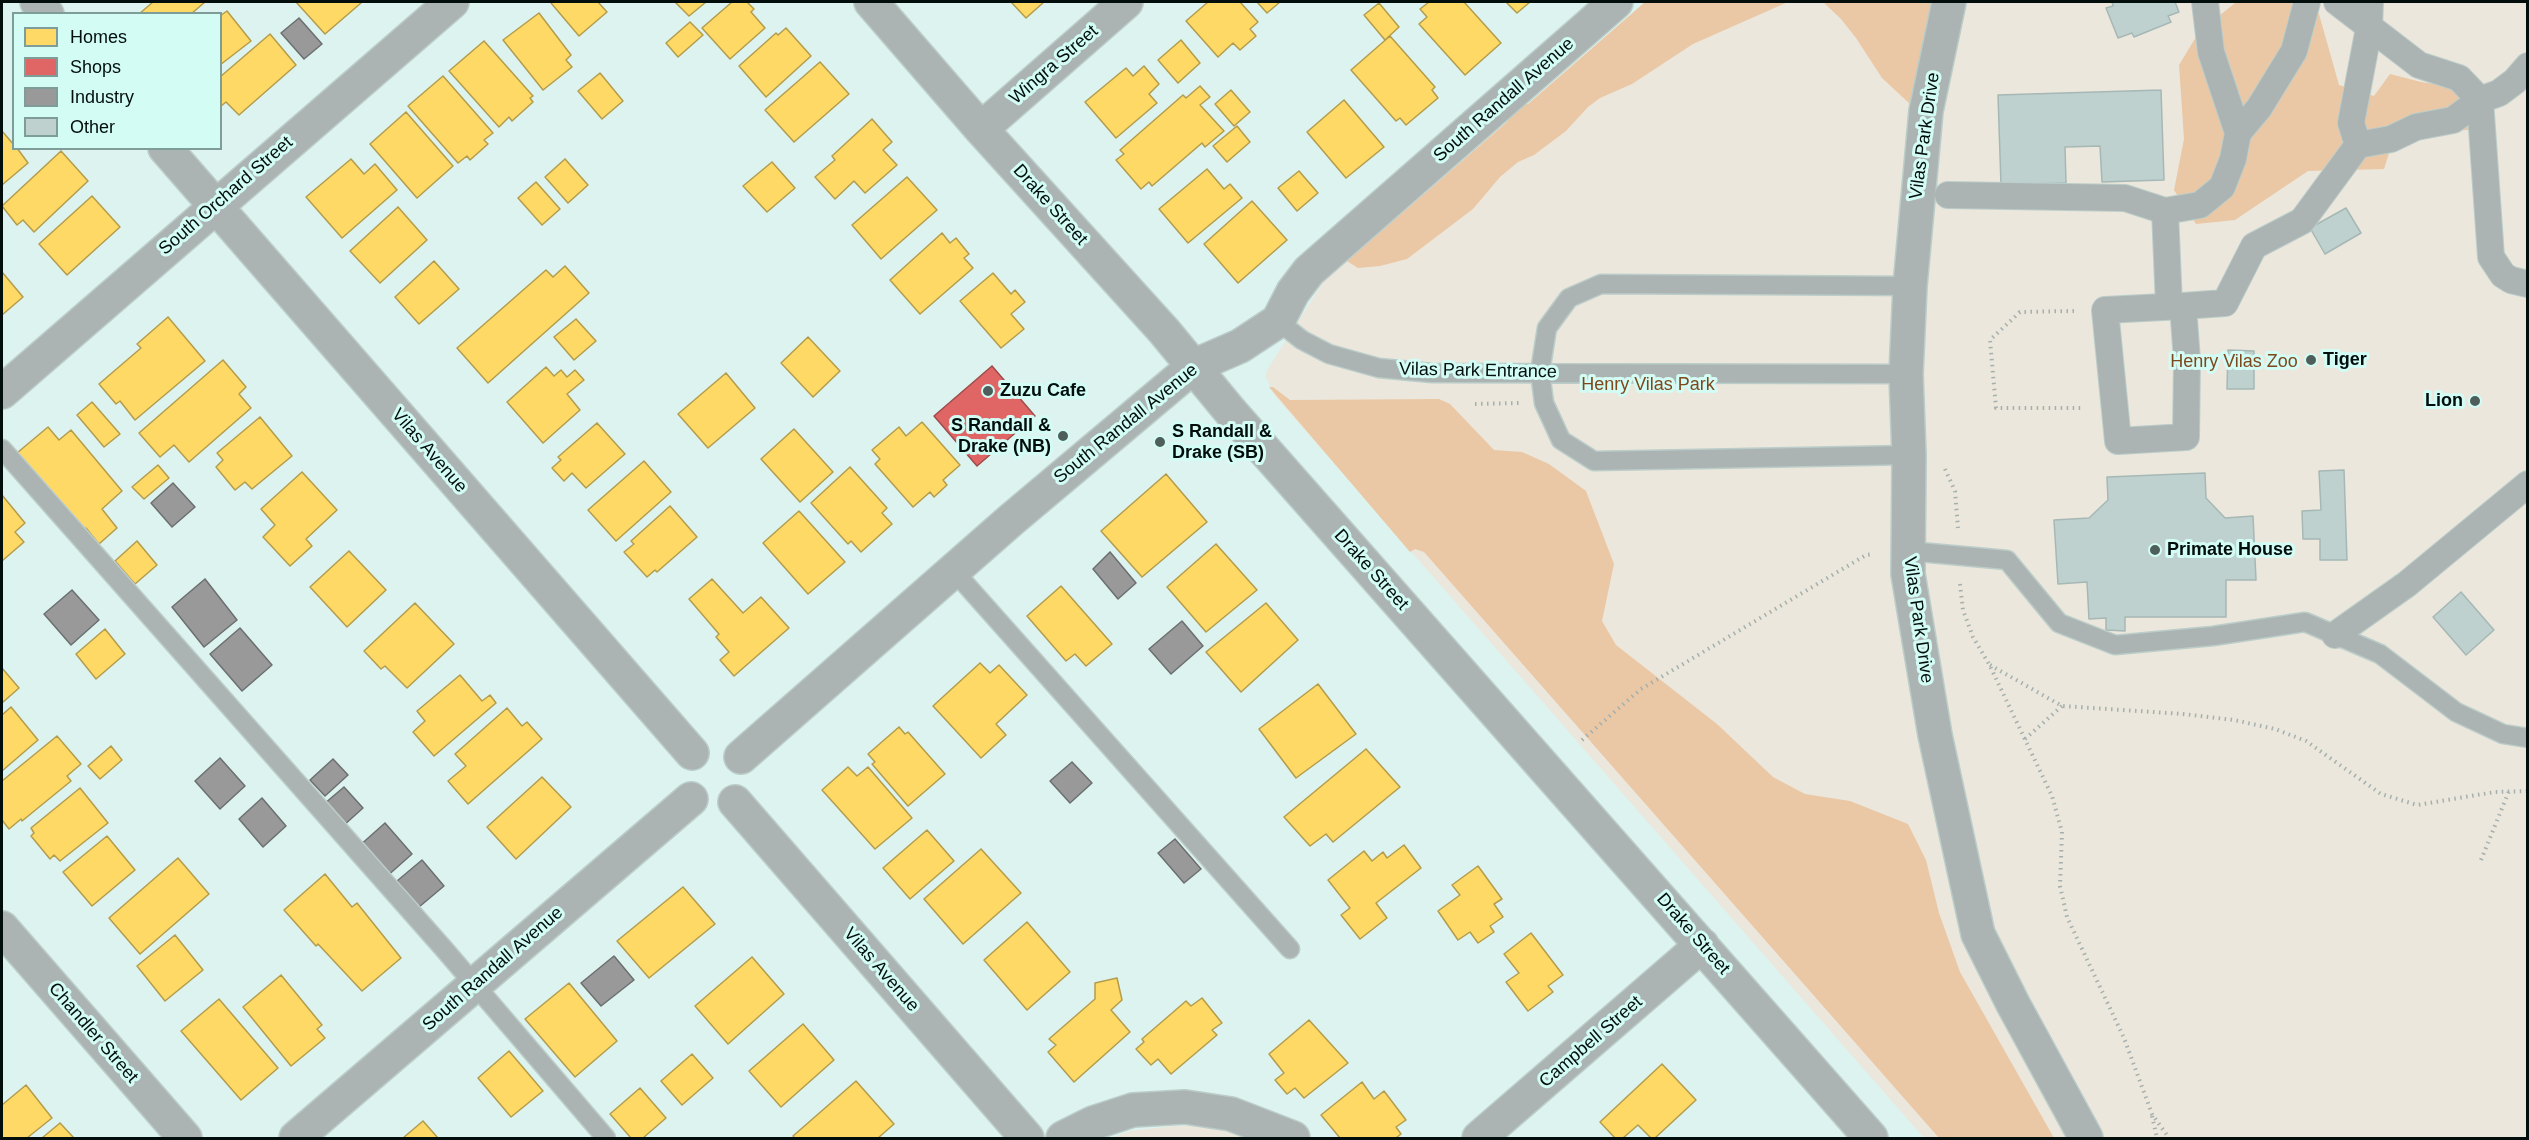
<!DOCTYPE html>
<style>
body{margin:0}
#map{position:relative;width:2529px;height:1140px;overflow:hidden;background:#dcf3ef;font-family:Helvetica,sans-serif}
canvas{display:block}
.frame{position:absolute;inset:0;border:3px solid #020e0c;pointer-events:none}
.legend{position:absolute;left:12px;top:12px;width:210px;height:138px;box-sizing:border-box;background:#d3fcf5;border:2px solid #7f9d98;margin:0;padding:8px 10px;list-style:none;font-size:18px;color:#020e0c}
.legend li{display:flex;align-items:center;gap:12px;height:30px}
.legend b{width:30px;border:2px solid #7f9d98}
</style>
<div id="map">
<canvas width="2529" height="1140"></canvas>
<div class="frame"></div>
<ul class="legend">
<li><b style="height:16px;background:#ffd966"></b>Homes</li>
<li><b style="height:16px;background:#e06666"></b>Shops</li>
<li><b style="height:16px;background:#999"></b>Industry</li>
<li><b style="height:16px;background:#bfd1ce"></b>Other</li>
</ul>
</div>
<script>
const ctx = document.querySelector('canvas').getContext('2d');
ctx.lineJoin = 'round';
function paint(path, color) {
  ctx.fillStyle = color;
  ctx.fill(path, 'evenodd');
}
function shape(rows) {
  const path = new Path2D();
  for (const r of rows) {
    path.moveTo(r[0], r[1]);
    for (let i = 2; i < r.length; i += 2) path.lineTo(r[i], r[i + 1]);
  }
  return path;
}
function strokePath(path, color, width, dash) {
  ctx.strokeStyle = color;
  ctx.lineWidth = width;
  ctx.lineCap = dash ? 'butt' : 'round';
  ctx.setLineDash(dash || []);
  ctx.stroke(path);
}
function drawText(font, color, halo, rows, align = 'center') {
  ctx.font = font + ' Helvetica,sans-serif';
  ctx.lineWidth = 6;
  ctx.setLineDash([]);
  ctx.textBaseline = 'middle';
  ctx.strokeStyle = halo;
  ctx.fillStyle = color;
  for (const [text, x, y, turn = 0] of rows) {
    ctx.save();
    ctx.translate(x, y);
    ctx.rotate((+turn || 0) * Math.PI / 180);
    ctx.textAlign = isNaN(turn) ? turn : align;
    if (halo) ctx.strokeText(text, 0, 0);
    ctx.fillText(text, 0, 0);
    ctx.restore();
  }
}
paint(shape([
 [1645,2,2527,2,2527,1138,1924,1138,1275,396,1266,377,1267,370,1324,281,1507,122,1512,112,1518,106,1528,104],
 [1175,1126,1216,1126,1247,1138,1110,1138,1130,1131]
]), '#ebe7dc');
paint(shape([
 [1645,2,1788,2,1693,44,1632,84,1600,98,1588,107,1566,131,1534,155,1518,162,1500,177,1473,209,1407,259,1380,266,1358,268,1347,261,1507,122,1512,112,1518,106,1528,104],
 [1819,2,1936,2,1910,104,1882,78,1856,38,1841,19,1823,2],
 [2242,2,2303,2,2319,14,2339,85,2374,96,2390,74,2421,82,2463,88,2469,96,2470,130,2417,131,2411,145,2390,150,2384,169,2308,171,2235,220,2196,224,2174,190,2184,139,2179,65,2199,32,2235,3],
 [1269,387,1273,387,1290,400,1439,399,1450,404,1494,450,1522,452,1549,464,1586,491,1614,564,1602,621,1616,645,1717,724,1773,777,1805,794,1850,801,1908,824,1926,860,1939,913,1960,972,2054,1138,1939,1138,1424,552,1415,549,1410,552]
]), '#ebc8a5');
const homes = shape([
 [153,2,205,2,191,14,139,14,153,2],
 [296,2,360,2,361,3,325,34,296,2],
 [553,2,598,2,607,12,579,36,551,3,553,2],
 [675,2,706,2,689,16,675,2],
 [732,2,747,2,754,9,751,12,765,28,730,59,702,28,732,2],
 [1011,2,1044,2,1026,18,1011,2],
 [1208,2,1240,2,1258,22,1250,29,1256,36,1240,50,1233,43,1218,57,1186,21,1208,2],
 [1257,2,1280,2,1267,13,1257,2],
 [1429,2,1464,2,1501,43,1465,75,1419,24,1427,17,1420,9,1429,2],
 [1506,2,1530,2,1517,13,1506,2],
 [1379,3,1399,27,1385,40,1364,15,1379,3],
 [227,11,251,41,220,65,220,16,227,11],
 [539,13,571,55,566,60,572,67,543,90,503,40,539,13],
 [690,22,703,35,678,57,666,43,690,22],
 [786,28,811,56,766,97,739,66,776,33,778,35,786,28],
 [270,34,296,65,239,115,226,102,220,107,220,77,270,34],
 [1390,36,1435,87,1432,90,1438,98,1406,125,1400,118,1396,121,1351,70,1390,36],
 [1181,40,1200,63,1178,83,1158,60,1181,40],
 [484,41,533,96,530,98,533,102,512,121,509,117,499,127,449,71,484,41],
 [820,62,849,94,794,142,765,110,820,62],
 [1144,66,1159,84,1149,94,1157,103,1116,138,1085,102,1126,68,1133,76,1144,66],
 [600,73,623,101,602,119,578,91,600,73],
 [443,76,493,133,484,140,488,144,470,160,467,156,458,163,408,106,443,76],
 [1200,86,1210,97,1200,105,1224,131,1205,147,1202,143,1152,186,1149,182,1141,189,1116,160,1124,154,1120,150,1183,95,1186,98,1200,86],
 [1231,90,1250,112,1234,126,1215,104,1231,90],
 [1344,100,1384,147,1346,178,1307,132,1344,100],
 [406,112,453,166,417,198,370,144,406,112],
 [872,119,892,142,883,150,897,165,865,193,854,181,835,199,815,177,835,160,832,156,872,119],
 [1237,126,1250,142,1227,162,1213,146,1237,126],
 [2,131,14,145,14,148,17,148,28,163,2,185,2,131],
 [61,151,88,181,34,232,23,220,17,225,2,206,61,151],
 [351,159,364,174,375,164,397,190,342,238,306,197,351,159],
 [565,159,588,185,568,203,545,177,565,159],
 [772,162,795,188,767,212,743,186,772,162],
 [1207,169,1224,189,1230,184,1242,198,1188,243,1159,209,1207,169],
 [1299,171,1318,193,1297,211,1278,188,1299,171],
 [907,177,937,210,881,259,852,225,907,177],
 [536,182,560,209,542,225,518,198,536,182],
 [92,196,120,227,67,275,39,244,92,196],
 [1252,201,1287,240,1238,283,1204,244,1252,201],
 [398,207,427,240,380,283,350,251,398,207],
 [942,233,950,243,956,238,969,254,964,258,973,268,920,314,890,280,942,233],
 [434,261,459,289,419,324,395,297,434,261],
 [565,266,589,293,488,383,457,348,546,270,553,277,565,266],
 [2,272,23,297,2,315,2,272],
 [993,273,1011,294,1015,290,1025,302,1011,314,1024,329,1001,348,960,301,993,273],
 [168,317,205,361,135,420,120,401,116,404,99,384,141,348,137,344,168,317],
 [576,319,596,341,574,360,554,337,576,319],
 [808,337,840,371,813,397,781,363,808,337],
 [223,360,246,387,239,394,251,408,189,462,174,445,160,457,139,433,223,360],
 [546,367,554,376,561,370,567,377,575,370,584,380,567,394,580,410,543,443,507,402,546,367],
 [726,373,755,408,708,448,678,414,726,373],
 [92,402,120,434,104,447,77,415,92,402],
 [260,417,292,456,252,489,245,482,235,490,216,467,223,460,217,453,260,417],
 [922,422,960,465,943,480,947,485,934,497,930,492,913,507,875,464,880,459,872,450,899,427,906,436,922,422],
 [597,423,625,454,586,488,572,473,564,481,552,468,561,460,558,457,597,423],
 [48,427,59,440,71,430,122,491,102,509,117,528,99,544,86,528,84,530,17,453,48,427],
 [794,429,833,472,800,502,761,459,794,429],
 [644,461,671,492,616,541,588,510,644,461],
 [158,465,169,478,144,499,132,487,158,465],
 [850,467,887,508,882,513,892,524,861,552,851,541,848,544,811,503,850,467],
 [302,472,337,510,306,539,312,546,290,566,263,537,275,525,261,509,302,472],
 [1166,474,1207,522,1142,577,1101,531,1166,474],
 [2,495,25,523,15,532,24,542,2,561,2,495],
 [670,506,697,537,657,572,655,570,647,577,624,552,634,544,631,541,670,506],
 [799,511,845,562,808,594,763,543,799,511],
 [137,541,157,565,135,584,115,561,137,541],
 [1216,544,1257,590,1206,632,1167,587,1216,544],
 [349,551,386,590,347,627,310,587,349,551],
 [712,579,743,613,761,597,789,628,734,676,720,660,729,652,716,637,719,634,689,599,712,579],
 [1061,586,1112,644,1086,666,1075,654,1066,661,1027,616,1061,586],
 [415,603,454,644,407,688,385,666,381,669,364,651,415,603],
 [1266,603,1298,640,1241,692,1206,652,1266,603],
 [105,629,125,654,96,679,76,654,105,629],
 [980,663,990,673,999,665,1027,695,996,724,1006,735,981,758,933,706,980,663],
 [2,668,19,688,2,703,2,668],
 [460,675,482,701,490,695,496,703,434,756,413,732,425,721,417,711,460,675],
 [1318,684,1356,734,1296,778,1259,729,1318,684],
 [11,707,38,740,2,771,2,715,11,707],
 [507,708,522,726,527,722,542,739,468,804,448,781,466,766,455,754,507,708],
 [899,727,905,734,908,732,945,774,908,806,872,764,875,762,868,754,899,727],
 [57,736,81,764,67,776,71,781,22,821,21,819,9,829,2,820,2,781,57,736],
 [111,746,122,760,100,779,88,766,111,746],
 [1366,749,1400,787,1333,842,1326,834,1310,846,1284,817,1366,749],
 [848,767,857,776,868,767,912,818,875,849,822,790,848,767],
 [542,777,571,807,516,859,487,827,542,777],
 [80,788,108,823,60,861,54,855,50,859,31,836,34,833,31,828,80,788],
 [927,830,954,861,910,899,883,868,927,830],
 [107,836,135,870,92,906,63,872,107,836],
 [1404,845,1421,868,1376,903,1387,918,1360,939,1341,915,1350,908,1328,880,1364,851,1372,861,1383,852,1387,858,1404,845],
 [981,849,1021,893,963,944,924,899,981,849],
 [178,858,209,894,140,954,109,918,178,858],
 [1478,866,1502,899,1494,904,1503,917,1490,926,1494,932,1478,943,1470,932,1458,940,1438,911,1460,895,1452,885,1478,866],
 [325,874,352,907,357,903,401,958,362,991,318,944,316,946,284,910,325,874],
 [683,887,715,924,649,978,617,941,683,887],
 [1027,922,1070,972,1027,1010,984,960,1027,922],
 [1531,933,1563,975,1548,986,1553,992,1528,1011,1506,982,1519,973,1504,954,1531,933],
 [175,935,203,970,165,1001,137,966,175,935],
 [752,957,784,994,728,1044,695,1006,752,957],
 [281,975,322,1025,317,1029,325,1038,291,1066,243,1007,281,975],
 [1117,978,1122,1000,1111,1010,1130,1032,1074,1082,1048,1052,1056,1045,1049,1039,1095,999,1095,983,1117,978],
 [569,983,617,1041,575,1077,525,1019,569,983],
 [1202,998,1222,1023,1212,1030,1217,1035,1171,1074,1158,1059,1151,1065,1136,1049,1144,1042,1142,1039,1186,1001,1191,1006,1202,998],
 [219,999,278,1068,241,1100,181,1031,219,999],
 [1309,1020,1348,1063,1304,1098,1295,1088,1287,1094,1275,1080,1284,1073,1269,1054,1309,1020],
 [803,1024,834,1060,781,1107,749,1071,803,1024],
 [509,1051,543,1091,511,1117,478,1078,509,1051],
 [692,1054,713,1078,682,1105,661,1081,692,1054],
 [1662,1064,1696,1100,1655,1138,1651,1138,1638,1125,1623,1138,1615,1138,1600,1122,1662,1064],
 [856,1081,894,1124,878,1138,795,1138,793,1136,856,1081],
 [1362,1082,1374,1099,1384,1091,1406,1120,1396,1127,1401,1134,1396,1138,1340,1138,1321,1115,1362,1082],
 [26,1085,52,1118,27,1138,2,1138,2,1105,26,1085],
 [640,1088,666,1118,643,1138,631,1138,610,1114,640,1088],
 [423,1121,438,1138,403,1138,423,1121],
 [60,1123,74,1138,42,1138,60,1123]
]);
paint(homes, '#ffd966');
strokePath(homes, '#b39c4b', 1.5);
const shops = shape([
 [992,366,1035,416,977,466,934,416,992,366]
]);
paint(shops, '#e06666');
strokePath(shops, '#9d4c4b', 1.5);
const industry = shape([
 [299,18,322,44,304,59,281,33,299,18],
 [173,483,195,507,172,527,151,503,173,483],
 [1110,552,1136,583,1118,599,1093,569,1110,552],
 [205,579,237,620,204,647,172,607,205,579],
 [72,590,99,620,71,645,44,614,72,590],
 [1182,621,1203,646,1171,674,1149,649,1182,621],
 [240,628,272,665,242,691,210,654,240,628],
 [220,758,245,786,220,809,195,781,220,758],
 [333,759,348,775,325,796,310,780,333,759],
 [1072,762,1092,783,1070,803,1050,781,1072,762],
 [344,787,363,808,343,826,324,804,344,787],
 [262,798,286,826,263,847,239,819,262,798],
 [385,823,412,854,385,878,358,847,385,823],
 [1175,839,1201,869,1184,883,1158,853,1175,839],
 [422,860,444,886,419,907,397,881,422,860],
 [614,956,634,980,601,1006,581,983,614,956]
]);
paint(industry, '#999');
strokePath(industry, '#6c6f6f', 1.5);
const building = shape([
 [2112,2,2175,2,2179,12,2168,16,2171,22,2134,37,2132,33,2118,38,2106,8,2113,6,2112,2],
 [2161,90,2164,180,2102,182,2100,146,2065,147,2066,183,2001,185,1998,95,2161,90],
 [2346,208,2361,233,2325,254,2310,228,2346,208],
 [2228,350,2254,351,2254,389,2227,389,2228,350],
 [2344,470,2347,560,2320,560,2320,539,2303,539,2302,511,2321,510,2319,471,2344,470],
 [2205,473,2206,498,2225,518,2253,516,2256,580,2226,580,2226,617,2125,617,2125,631,2106,630,2106,618,2089,619,2087,582,2058,584,2054,520,2089,518,2108,500,2107,477,2205,473],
 [2461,592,2494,630,2466,655,2433,617,2461,592]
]);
paint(building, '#bfd1ce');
strokePath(building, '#a6b8b5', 1.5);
const service = shape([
 [1278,321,1302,340,1329,354,1379,368,1432,373,1906,374],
 [2,449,444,949,606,1138],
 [1909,455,1594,461,1561,440,1544,403,1540,372,1547,328,1569,298,1601,284,1910,286],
 [1908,551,2007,560,2059,623,2115,645,2213,636,2305,622,2380,654,2456,712,2503,734,2528,738],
 [953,570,1290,949]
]);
const pedestrian = shape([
 [2205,2,2211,52,2238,133],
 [2337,2,2419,65,2459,78,2480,100,2491,257,2503,275,2511,280,2528,284],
 [2358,145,2351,123,2369,28,2370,2],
 [1948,195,2125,198,2165,211],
 [2169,306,2165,211,2200,205,2222,187,2233,159,2238,133,2259,108,2294,51,2307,2],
 [2183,306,2225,303,2254,246,2302,221,2358,145,2391,139,2416,127,2453,120,2480,100,2499,93,2515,81,2528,66],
 [2183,306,2187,360,2186,437,2118,441,2105,310,2183,306],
 [2335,635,2407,584,2528,484]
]);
const minor = shape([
 [37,2,47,14],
 [871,2,981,129,1164,331,1230,411,1871,1138],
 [1949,2,1926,111,1910,286,1906,374,1909,455,1908,574,1935,735,1978,934,2013,1004,2086,1138],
 [981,129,1126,2],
 [165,148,692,753],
 [2,392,452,2],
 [741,757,1011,520,1194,366,1240,346,1278,321,1293,292,1309,271,1616,2],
 [735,802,1027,1138],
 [2,928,185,1138],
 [296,1138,691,799],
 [1063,1138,1093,1123,1133,1110,1185,1107,1231,1114,1293,1138],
 [1479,1138,1702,945]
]);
strokePath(service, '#bbcdc9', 21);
strokePath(pedestrian, '#bbcdc9', 28);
strokePath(minor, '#bbcdc9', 36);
strokePath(shape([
 [2074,311,2020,312,1990,340,1996,408,2083,408],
 [1475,404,1519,403],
 [1945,469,1955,491,1958,528],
 [1960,584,1963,610,1973,637,1989,664,2052,796,2062,832,2060,886,2067,917,2124,1038,2152,1114,2169,1138],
 [1990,665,2062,706,2183,714,2234,720,2275,729,2306,741,2381,794,2417,805,2495,792,2528,791],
 [2025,739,2062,706],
 [1582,740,1641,689,1866,555,1874,554],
 [2481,860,2509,791],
 [2152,1116,2157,1138]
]), '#a5b0ae', 4, [1.5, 4.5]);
strokePath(service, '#acb4b3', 18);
strokePath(pedestrian, '#acb4b3', 26);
strokePath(minor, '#acb4b3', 33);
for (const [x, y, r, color] of [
 [2311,360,6,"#4e5e5b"],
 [988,391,6,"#4e5e5b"],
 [2475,401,6,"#4e5e5b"],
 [1063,436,6,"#4e5e5b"],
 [1160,442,6,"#4e5e5b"],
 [2155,550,6,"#4e5e5b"]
]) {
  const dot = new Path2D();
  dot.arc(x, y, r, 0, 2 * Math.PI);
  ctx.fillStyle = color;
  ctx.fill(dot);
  strokePath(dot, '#d3fcf5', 2);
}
drawText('18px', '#020e0c', '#d3fcf5', [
 ["Wingra Street",1054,65,-41],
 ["South Randall Avenue",1504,100,-41],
 ["Vilas Park Drive",1925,136,-82],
 ["South Orchard Street",226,196,-41],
 ["Drake Street",1050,205,48],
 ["Vilas Park Entrance",1478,371,1],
 ["South Randall Avenue",1126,424,-39],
 ["Vilas Avenue",429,451,49],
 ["Drake Street",1371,570,48],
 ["Vilas Park Drive",1918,620,82],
 ["Drake Street",1693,934,49],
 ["South Randall Avenue",493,969,-41],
 ["Vilas Avenue",881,970,49],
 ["Chandler Street",93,1033,49],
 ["Campbell Street",1591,1042,-41]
]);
drawText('bold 18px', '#020e0c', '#d3fcf5', [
 ["Tiger",2323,360],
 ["Zuzu Cafe",1000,391],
 ["Lion",2463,401,"right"],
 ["S Randall &",1051,426,"right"],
 ["Drake (NB)",1051,447,"right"],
 ["S Randall &",1172,432],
 ["Drake (SB)",1172,453],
 ["Primate House",2167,550]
], 'left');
drawText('18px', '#7e481d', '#d3fcf5', [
 ["Henry Vilas Zoo",2234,362],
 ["Henry Vilas Park",1648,385]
]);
</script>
